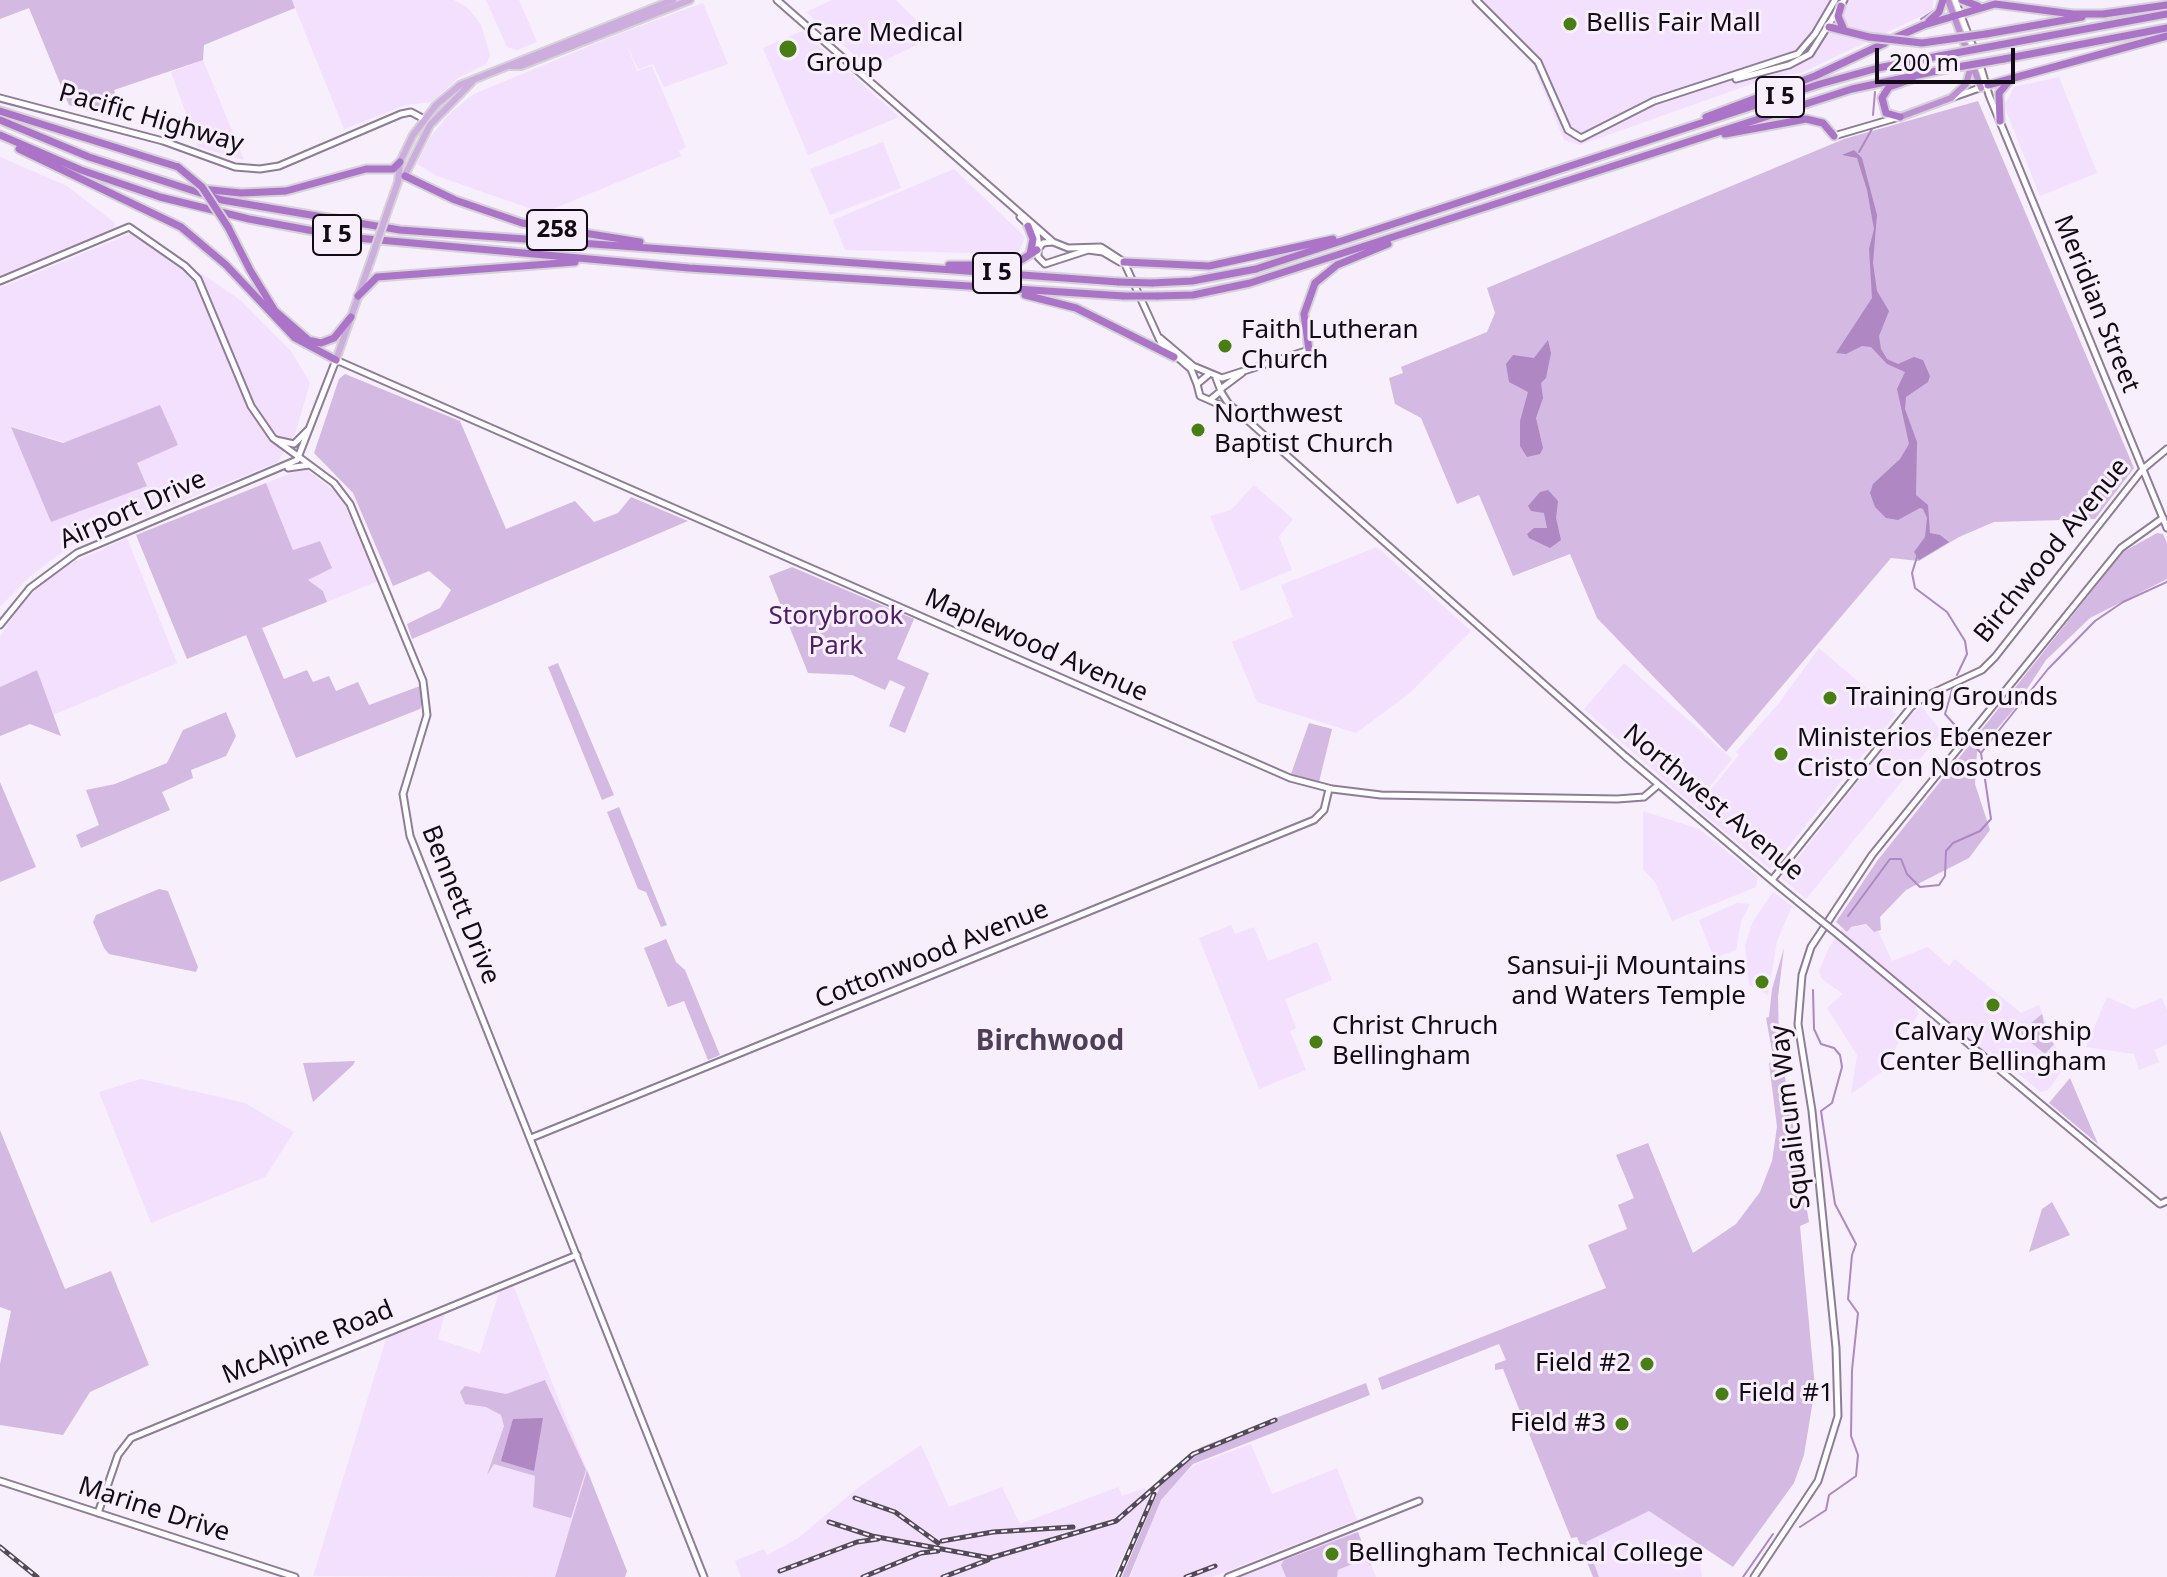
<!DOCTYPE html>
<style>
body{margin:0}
#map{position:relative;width:2167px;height:1577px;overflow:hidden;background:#f7effb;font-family:"Noto Sans",sans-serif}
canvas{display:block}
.scale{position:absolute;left:1875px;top:48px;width:140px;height:36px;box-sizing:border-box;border:4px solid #120b15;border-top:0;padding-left:10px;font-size:24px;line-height:28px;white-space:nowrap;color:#120b15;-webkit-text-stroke:6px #f7effb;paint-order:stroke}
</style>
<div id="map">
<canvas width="2167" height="1577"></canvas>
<div class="scale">200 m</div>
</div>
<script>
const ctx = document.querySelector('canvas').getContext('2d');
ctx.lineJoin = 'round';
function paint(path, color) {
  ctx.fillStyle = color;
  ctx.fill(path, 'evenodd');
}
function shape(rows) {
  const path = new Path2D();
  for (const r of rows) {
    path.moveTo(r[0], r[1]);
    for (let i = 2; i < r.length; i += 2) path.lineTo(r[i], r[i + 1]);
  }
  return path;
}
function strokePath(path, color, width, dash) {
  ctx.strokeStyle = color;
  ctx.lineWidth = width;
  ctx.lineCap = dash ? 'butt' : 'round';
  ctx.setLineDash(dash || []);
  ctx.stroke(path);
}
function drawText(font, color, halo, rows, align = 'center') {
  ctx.font = font + ' "Noto Sans",sans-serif';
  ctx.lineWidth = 6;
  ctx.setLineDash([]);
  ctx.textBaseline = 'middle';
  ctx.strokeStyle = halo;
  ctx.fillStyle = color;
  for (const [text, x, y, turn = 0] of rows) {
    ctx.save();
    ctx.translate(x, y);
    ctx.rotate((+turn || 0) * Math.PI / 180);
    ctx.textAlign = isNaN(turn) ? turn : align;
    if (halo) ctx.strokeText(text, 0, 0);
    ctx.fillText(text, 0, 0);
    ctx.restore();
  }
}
paint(shape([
 [292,0,454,0,468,8,481,25,490,55,486,64,458,78,432,102,405,105,344,129],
 [486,0,519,0,537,42,517,50,507,47],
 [832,0,896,0,933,37,869,68,806,12],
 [1469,0,1933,0,1932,11,1801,73,1774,76,1580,145,1564,140,1531,60],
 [703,3,728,64,664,87,653,64,638,69,626,43,637,71,652,66,686,147,679,151,681,156,543,213,437,176,417,164,429,139,450,113,474,94,621,33],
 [802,31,899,117,808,155,763,48],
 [203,60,244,160,198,147,171,72],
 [2059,77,2097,173,2040,196,2004,106,2014,87],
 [883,142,901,188,830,215,810,169],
 [0,157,67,186,115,223,114,229,0,276],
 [954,169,1025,237,1018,254,845,250,833,220],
 [130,234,205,276,240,300,291,351,310,383,295,434,278,462,70,546,28,578,0,607,0,288],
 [12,427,137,463,147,486],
 [305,468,341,497,378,581,327,602,323,591,308,580,319,541,293,550,266,483],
 [1254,485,1293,519,1279,537,1292,570,1241,591,1210,516,1231,510],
 [127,538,177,663,53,715,37,670,0,687,0,637,15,614,38,587,66,566],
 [1377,547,1471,631,1410,693,1356,733,1257,702,1232,642,1293,617,1281,585],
 [1819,648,1896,714,1770,869,1696,808,1739,755,1736,752,1779,703],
 [1624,663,1732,759,1694,806,1584,709],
 [1921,706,1942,732,1806,899,1782,878,1911,715],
 [1643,811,1699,829,1758,877,1756,887,1672,921,1655,882,1643,869],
 [1773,892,1792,906,1777,941,1768,995,1749,985,1745,945,1753,921],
 [1737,903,1750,904,1741,921,1736,950,1714,958,1699,920],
 [1231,925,1235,934,1254,927,1268,961,1317,942,1332,980,1285,999,1296,1028,1290,1031,1306,1070,1259,1089,1199,938],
 [1866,925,1873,932,1878,931,1892,961,1928,947,1949,966,1955,959,2021,1013,2039,1005,2064,1068,2048,1090,2041,1092,1990,1051,1987,1054,1922,999,1915,1008,1919,1014,1897,1045,1887,1068,1851,1094,1857,1055,1827,1008,1843,994,1822,979,1819,971,1829,947,1842,929],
 [2107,997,2134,1009,2162,998,2167,1010,2167,1044,2154,1050,2159,1062,2139,1070,2134,1054,2086,1047],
 [141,1079,245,1103,294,1132,265,1177,151,1223,99,1092],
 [513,1285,587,1470,555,1577,313,1576,387,1336,445,1313,438,1339,480,1353,500,1290],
 [1251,1444,1272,1494,1337,1468,1357,1520,1212,1577,1130,1577,1161,1498,1194,1465],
 [921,1445,949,1507,1002,1487,1020,1524,1118,1487,1122,1496,1144,1488,1152,1494,1113,1577,741,1577,735,1561,764,1549,767,1555,797,1539,859,1487],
 [1649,1511,1697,1543,1702,1577,1599,1577,1585,1542],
 [1357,1530,1376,1577,1238,1577]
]), '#f3dffe');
paint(shape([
 [0,0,292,0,295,8,204,45,203,60,114,90,123,120,69,105,29,8,0,19],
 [1978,101,2134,468,2095,519,1994,522,1959,537,1919,561,1891,558,1726,752,1597,618,1570,554,1513,576,1479,495,1457,504,1421,418,1395,404,1389,378,1403,373,1401,367,1487,332,1495,313,1487,288,1844,139],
 [345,374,460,421,506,529,575,501,594,522,618,513,631,497,688,521,412,639,407,624,440,608,451,590,429,571,393,586,353,493,314,453,339,379],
 [160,405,178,445,137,463,147,486,51,522,11,427,63,443],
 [266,483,293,550,320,541,332,568,308,580,323,591,327,602,262,628,284,679,307,670,313,682,329,676,336,691,358,682,369,705,420,686,422,704,420,709,296,758,246,635,187,659,136,535],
 [2157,533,2163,534,2167,543,2167,579,2090,618,2046,660,2014,709,1977,752,1975,784,1990,830,1969,858,1906,890,1880,917,1881,930,1874,932,1866,924,1851,927,1847,932,1836,922,1877,861,2123,552],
 [792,567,914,619,897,659,929,673,905,733,889,726,905,687,890,680,885,690,852,675,808,673,769,576],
 [558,663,614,795,602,800,548,667],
 [37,670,61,736,30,724,0,736,0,687],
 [226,712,236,736,226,756,191,770,193,778,162,792,170,810,81,848,76,835,99,825,86,790,115,784,167,763,183,730],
 [1309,723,1332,729,1319,782,1291,774],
 [0,782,36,867,0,882],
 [619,807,667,925,661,927,646,892,638,889,607,812],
 [159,889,168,891,198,967,196,972,109,954,104,948,93,922,96,915],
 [666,939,676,962,685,970,720,1055,708,1060,684,1001,668,1007,644,948],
 [1784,948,1778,997,1779,1041,1809,1222,1800,1226,1815,1388,1804,1455,1794,1483,1733,1567,1649,1511,1586,1542,1599,1577,1593,1577,1577,1537,1571,1538,1503,1369,1495,1370,1495,1364,1506,1360,1499,1344,1382,1390,1378,1378,1606,1288,1588,1245,1627,1229,1618,1205,1634,1198,1616,1155,1648,1143,1693,1253,1736,1224,1760,1192,1772,1161,1777,1127,1769,1063,1774,1061,1766,1018,1769,1017,1772,989],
 [2042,1014,2047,1037,2054,1044,2045,1054,2019,1033],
 [355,1061,353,1065,313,1102,303,1063],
 [2070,1078,2098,1144,2049,1103],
 [0,1130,65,1289,111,1271,149,1365,90,1392,63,1435,0,1425,0,1364,11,1311,0,1307],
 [2052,1202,2070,1235,2029,1252,2042,1209],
 [545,1380,586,1470,571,1518,533,1507,535,1476,494,1464,487,1475,504,1426,501,1415,486,1407,465,1404,460,1392,465,1386,506,1394],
 [1366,1383,1370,1395,1193,1464,1161,1500,1129,1577,1122,1577,1164,1477,1160,1478,1201,1447],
 [587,1470,627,1571,625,1577,555,1577],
 [1358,1532,1371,1566,1364,1559,1338,1570,1337,1577,1286,1577,1281,1565,1284,1560]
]), '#d4bae2');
paint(shape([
 [1854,150,1862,158,1877,215,1873,263,1877,291,1889,311,1879,336,1881,349,1887,359,1898,364,1914,357,1923,360,1930,376,1928,382,1906,397,1905,409,1917,442,1916,495,1928,505,1930,533,1940,535,1949,542,1919,560,1914,552,1925,537,1927,518,1923,509,1920,508,1898,520,1886,518,1875,507,1870,493,1873,484,1900,459,1909,444,1897,389,1905,372,1887,364,1871,347,1862,346,1846,354,1836,353,1872,298,1869,249,1874,229,1867,190,1857,158,1842,155],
 [1548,340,1551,353,1546,378,1541,383,1543,398,1536,418,1543,448,1540,454,1527,457,1520,446,1520,421,1528,392,1509,382,1506,364,1513,355,1534,358],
 [1548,490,1558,501,1556,518,1561,540,1550,548,1529,538,1527,534,1534,528,1547,528,1544,513,1531,511,1528,506,1540,492],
 [543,1418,534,1471,501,1461,513,1419]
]), '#ae87c3');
strokePath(shape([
 [1921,19,1935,10],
 [1873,115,1875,92],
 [1859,152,1872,129],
 [1917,557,1912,573,1915,588,1947,612,1965,641,1967,654,1957,675],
 [1952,690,1945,714,1961,732],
 [1974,745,1980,752],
 [1848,916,1890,859,1901,859,1907,874,1920,887,1939,885,1945,876,1946,851,1953,843,1980,831,1991,819,1981,753,2048,669,2095,621,2123,602,2167,582],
 [1800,1527,1826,1510,1829,1495,1856,1476,1858,1455,1851,1436,1852,1370,1858,1313,1848,1299,1852,1255,1856,1244,1835,1204,1821,1111,1832,1103,1842,1067,1840,1055,1834,1048,1821,1044,1814,1029,1813,990],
 [1743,1577,1773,1534]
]), '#ae87c3', 2);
const tertiary = shape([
 [1476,0,1538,62,1568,130,1581,138,1654,101,1798,54,1815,34,1835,0],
 [1736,79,1789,65,1810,54,1844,0],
 [0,98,163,141,235,167,260,169,279,166,401,114,411,112,424,119],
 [0,281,129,227,185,266,198,279,251,406,273,438,299,457],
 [336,360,1290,778,1332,789,1381,795,1617,799,1644,797,1658,785],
 [1772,880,1911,707,1924,697,1982,670,1995,657,2143,469,2167,449],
 [531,1138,1314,820,1324,810,1329,789],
 [98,1513,118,1455,131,1438,577,1255],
 [1228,1577,1419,1501],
 [1754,1577,1818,1481,1838,1416,1836,1348,1812,1111,1798,1024,1802,975,1811,947,1872,855,2121,548,2163,518]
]);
const secondary = shape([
 [777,0,1053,242,1068,248,1101,247,1124,262,1161,343,1191,369,1197,384],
 [1955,0,1968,34],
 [1970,40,1973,46],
 [1981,68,1989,95,2167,528],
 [1951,98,1988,85],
 [1834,136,1899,117],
 [1020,217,1037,233,1039,247],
 [1052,242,1043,243,1038,249,1038,257,1045,264,1088,250,1103,252,1120,262],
 [1160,338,1193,366,1222,378,1309,350],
 [1208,375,1197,384,1200,396,1243,415],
 [1222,388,1242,373],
 [1221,392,1228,403,1625,756,1781,888],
 [1211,399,1221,391,1216,378],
 [276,440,294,444,308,430],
 [299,457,334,483,350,504,423,681,427,715,403,794,410,836,704,1577],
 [288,468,309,465],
 [0,625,30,588,77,553,297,460,336,360],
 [1841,937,2160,1204,2167,1201],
 [0,1481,295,1577]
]);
const primary = shape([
 [508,66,521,66,690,0],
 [404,177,430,125,472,82],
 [388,210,398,182,400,162,413,135,436,105,460,85,673,0],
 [336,360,373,254]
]);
const trunk = shape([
 [1948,0,1961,35],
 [1963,41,1966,47],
 [1974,69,1981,88],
 [1900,117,1951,98,1966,84,1970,70]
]);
const motorway = shape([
 [1962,0,1978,6],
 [1841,6,1838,16,1844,30],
 [2103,14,2167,5],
 [1929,21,1939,12,1943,0],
 [1829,27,1869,37],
 [1986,34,2082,17],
 [1894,38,1924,25,1995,4,2073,14,2105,14],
 [1999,45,2167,14],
 [2004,59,2167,28],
 [1988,85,2167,36],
 [0,111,178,167],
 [1706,117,1815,76,1885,43],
 [1900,117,1886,113,1882,98,1889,87,1912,79],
 [0,120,89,157,222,200,400,230,1119,282],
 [2000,121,1999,93,2010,80],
 [1725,134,1806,119,1823,123,1834,136],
 [0,135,81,170,160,197,249,219,346,237,689,268,1124,296],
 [19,149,181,227,226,265,295,338,336,360],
 [405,176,455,200,522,223,640,242],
 [202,189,241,193,286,191,366,169,393,169,400,162],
 [1028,226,1033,239,1030,254],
 [228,227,250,270,275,311,314,345],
 [1124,262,1209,266,1333,239],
 [949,265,1013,265,1037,250],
 [1152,283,1192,281,1256,269,1820,84,1878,68,1939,56],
 [1025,295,1076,308,1174,357],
 [358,296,377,277,575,262],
 [1157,296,1193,295,1250,283,1852,89,1946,69],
 [312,341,321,343,334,338,351,317],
 [1309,350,1304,314,1315,283,1337,265,1388,244]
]);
strokePath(tertiary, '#8e7c98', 9);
strokePath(secondary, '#8e7c98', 9);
strokePath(primary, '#d4d3d5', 10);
strokePath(trunk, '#d4d3d5', 10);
strokePath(motorway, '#d4d3d5', 11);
strokePath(tertiary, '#fff', 5);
strokePath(secondary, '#fff', 5);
strokePath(primary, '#cdacde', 6);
strokePath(trunk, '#bc90d3', 6);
strokePath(motorway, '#ac74c8', 7);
const rail = shape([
 [1184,1462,1193,1454,1275,1420],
 [855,1498,895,1512,938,1543],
 [829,1522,872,1536,990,1558,1116,1521,1193,1454],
 [942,1541,993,1532,1073,1527],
 [0,1547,37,1577],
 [780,1571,857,1542,878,1539],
 [863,1577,921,1553,938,1551],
 [943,1577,988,1560],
 [1118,1577,1154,1494],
 [1186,1577,1215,1566]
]);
strokePath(rail, '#524b55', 5);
strokePath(rail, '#f7effb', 2, [6]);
const secondaryBridge = shape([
 [1781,888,1841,937]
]);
const primaryBridge = shape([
 [373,254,388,210]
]);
const motorwayBridge = shape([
 [1869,37,1922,43,1986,34],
 [1939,56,1999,45],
 [1946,69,2004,59],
 [178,167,202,187,228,227],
 [1119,282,1152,283],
 [1124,296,1157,296]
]);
strokePath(secondaryBridge, '#8e7c98', 9, []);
strokePath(primaryBridge, '#d4d3d5', 10, []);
strokePath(motorwayBridge, '#d4d3d5', 11, []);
strokePath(secondaryBridge, '#fff', 5);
strokePath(primaryBridge, '#cdacde', 6);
strokePath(motorwayBridge, '#ac74c8', 7);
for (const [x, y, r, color] of [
 [1570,24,8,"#497e14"],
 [788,49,10,"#497e14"],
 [1225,346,8,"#497e14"],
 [1198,430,8,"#497e14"],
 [1830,698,8,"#497e14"],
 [1781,754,8,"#497e14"],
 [1762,982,8,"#497e14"],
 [1993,1005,8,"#497e14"],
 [1316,1042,8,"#497e14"],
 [1647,1364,8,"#497e14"],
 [1722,1394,8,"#497e14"],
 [1622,1424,8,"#497e14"],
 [1332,1554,8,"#497e14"]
]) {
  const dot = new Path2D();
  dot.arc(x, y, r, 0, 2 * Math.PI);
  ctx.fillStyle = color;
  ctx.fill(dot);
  strokePath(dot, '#f7effb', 3);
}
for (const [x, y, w] of [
 [1780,97,48],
 [557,230,60],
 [337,235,48],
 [997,273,48]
]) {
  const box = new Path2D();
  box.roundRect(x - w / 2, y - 20, w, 40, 6);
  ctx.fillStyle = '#f7effb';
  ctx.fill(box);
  strokePath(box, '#120b15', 2);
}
drawText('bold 24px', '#120b15', null, [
 ["I 5",1780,97],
 ["258",557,230],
 ["I 5",337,235],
 ["I 5",997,273]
]);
drawText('26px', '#120b15', '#f7effb', [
 ["Bellis Fair Mall",1586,24],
 ["Care Medical",806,34],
 ["Group",806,64],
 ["Faith Lutheran",1241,331],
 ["Church",1241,361],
 ["Northwest",1214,415],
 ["Baptist Church",1214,445],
 ["Training Grounds",1846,698],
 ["Ministerios Ebenezer",1797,739],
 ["Cristo Con Nosotros",1797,769],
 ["Sansui-ji Mountains",1746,967,"right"],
 ["and Waters Temple",1746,997,"right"],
 ["Christ Chruch",1332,1027],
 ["Bellingham",1332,1057],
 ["Calvary Worship",1993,1033,"center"],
 ["Center Bellingham",1993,1063,"center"],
 ["Field #2",1631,1364,"right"],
 ["Field #1",1738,1394],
 ["Field #3",1606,1424,"right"],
 ["Bellingham Technical College",1348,1554]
], 'left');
drawText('26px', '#120b15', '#f7effb', [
 ["Pacific Highway",151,119,16],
 ["Meridian Street",2096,304,68],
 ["Airport Drive",133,510,-24],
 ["Birchwood Avenue",2052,551,-51],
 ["Maplewood Avenue",1036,646,24],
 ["Northwest Avenue",1713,803,40],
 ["Bennett Drive",460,905,68],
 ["Cottonwood Avenue",932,955,-22],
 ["Squalicum Way",1791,1117,-97],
 ["McAlpine Road",308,1343,-22],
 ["Marine Drive",154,1510,18]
]);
drawText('26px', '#4f1d65', '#f7effb', [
 ["Storybrook",836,617],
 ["Park",836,647]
]);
drawText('bold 28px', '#4e3e57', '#f7effb', [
 ["Birchwood",1050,1042]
]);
</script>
